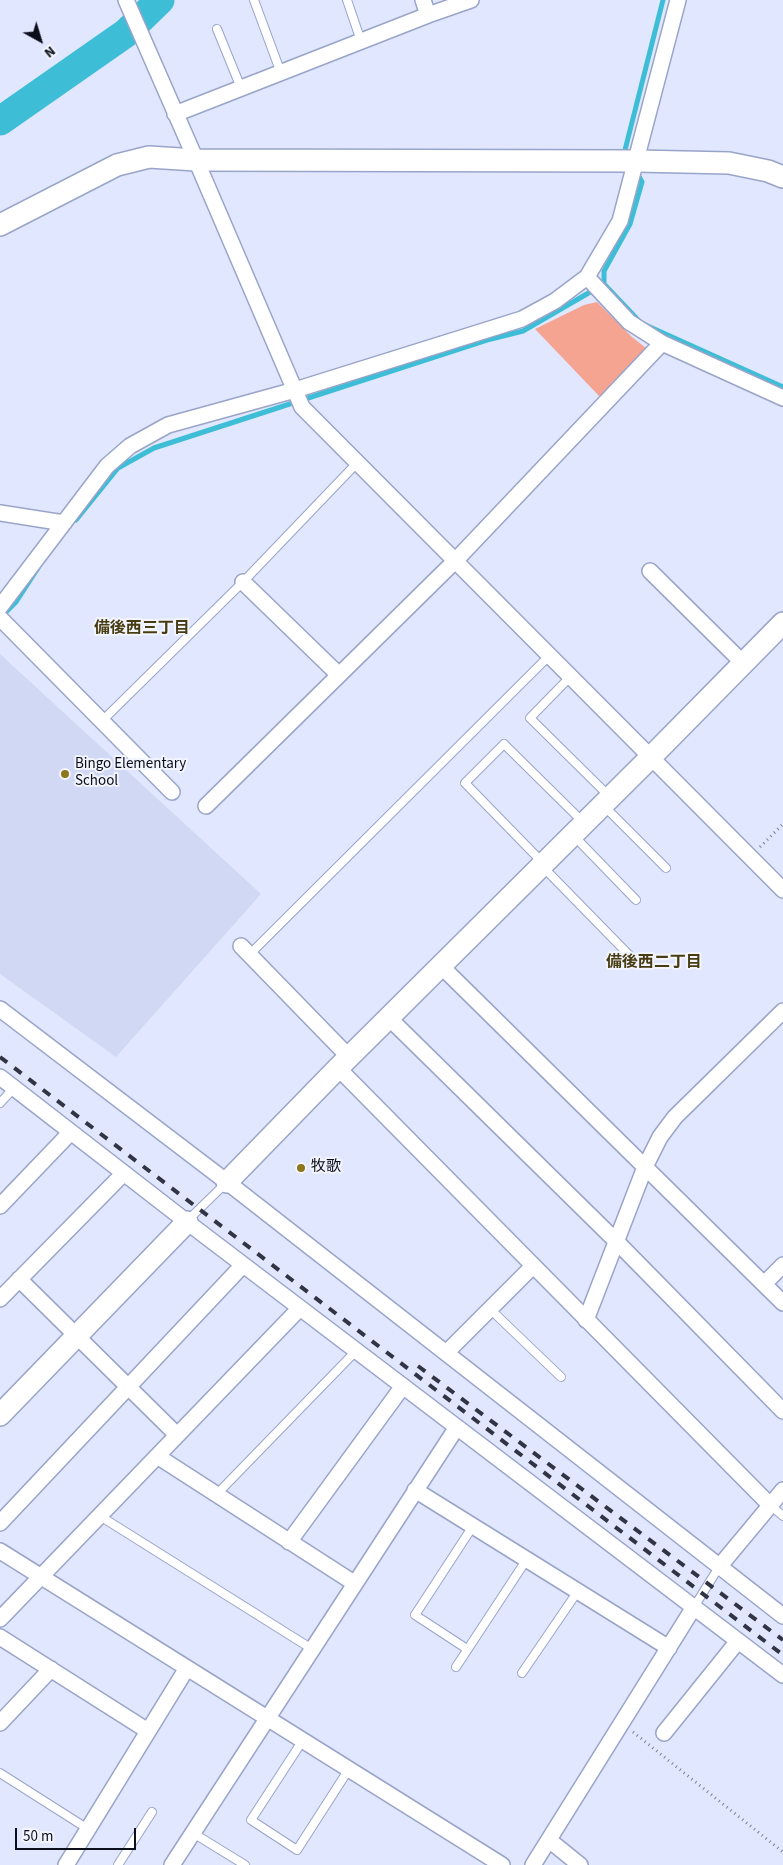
<!DOCTYPE html>
<meta charset="utf-8">
<style>
body{margin:0}
#map{position:relative;width:783px;height:1865px;overflow:hidden;background:#e0e7ff;font-family:"Source Sans 3",sans-serif}
canvas{display:block}
.north{position:absolute;left:15px;top:15px;width:50px;height:50px;-webkit-text-stroke:4px #f2f5fd;paint-order:stroke;rotate:141deg;font-size:14px;font-weight:700;line-height:20px;text-align:center;color:#0b0e1b}
.north::after{content:'';display:block;margin:auto;width:18px;height:22px;background:#0b0e1b;clip-path:polygon(50% 0,100% 100%,50% 72%,0 100%)}
.scale{position:absolute;left:15px;top:1828px;width:121px;height:22px;box-sizing:border-box;border:2px solid #0b0e1b;border-top:0;padding-left:6px;font-size:15px;line-height:18px;white-space:nowrap;color:#0b0e1b;-webkit-text-stroke:4px #f2f5fd;paint-order:stroke}
</style>
<div id="map">
<canvas width="783" height="1865"></canvas>
<div class="north">N</div>
<div class="scale">50 m</div>
</div>
<script>
const ctx = document.querySelector('canvas').getContext('2d');
ctx.lineJoin = 'round';
function paint(path, color) {
  ctx.fillStyle = color;
  ctx.fill(path, 'evenodd');
}
function shape(rows) {
  const path = new Path2D();
  for (const r of rows) {
    path.moveTo(r[0], r[1]);
    for (let i = 2; i < r.length; i += 2) path.lineTo(r[i], r[i + 1]);
  }
  return path;
}
function strokePath(path, color, width, dash) {
  ctx.strokeStyle = color;
  ctx.lineWidth = width;
  ctx.lineCap = dash ? 'butt' : 'round';
  ctx.setLineDash(dash || []);
  ctx.stroke(path);
}
function drawText(font, color, halo, rows, align = 'center') {
  ctx.font = font + ' "Source Sans 3","Noto Sans JP",sans-serif';
  ctx.lineWidth = 4;
  ctx.setLineDash([]);
  ctx.textBaseline = 'middle';
  ctx.strokeStyle = halo;
  ctx.fillStyle = color;
  for (const [text, x, y, turn = 0] of rows) {
    ctx.save();
    ctx.translate(x, y);
    ctx.rotate((+turn || 0) * Math.PI / 180);
    ctx.textAlign = isNaN(turn) ? turn : align;
    if (halo) ctx.strokeText(text, 0, 0);
    ctx.fillText(text, 0, 0);
    ctx.restore();
  }
}
paint(shape([
 [0,654,261,894,116,1057,0,974]
]), '#d0d8f4');
paint(shape([
 [597,302,632,337,646,348,600,397,535,329,584,305]
]), '#f6a492');
strokePath(shape([
 [629,156,625,150,663,0],
 [636,171,642,182,630,224,604,271,604,284,641,323,783,387],
 [76,520,118,468,154,448,487,340,523,331,604,284],
 [1,617,16,602,38,568]
]), '#3dbed6', 5);
strokePath(shape([
 [0,121,126,33,160,0]
]), '#3dbed6', 29);
const lane = shape([
 [254,0,281,73],
 [347,0,361,41],
 [217,29,241,88],
 [571,676,530,718,609,796],
 [102,721,243,582,357,463],
 [604,806,666,868],
 [574,836,636,900],
 [542,862,465,783,504,744,584,823],
 [543,867,633,959],
 [249,955,550,655],
 [0,1103,14,1088],
 [188,1220,226,1183],
 [490,1309,561,1377],
 [216,1495,356,1351],
 [770,1505,783,1516],
 [100,1516,312,1649],
 [694,1607,719,1567],
 [467,1649,415,1615,473,1526],
 [456,1667,527,1559],
 [522,1673,578,1591],
 [303,1740,251,1820,297,1850,349,1769],
 [0,1773,88,1829],
 [193,1833,245,1865],
 [118,1865,152,1812]
]);
const street = shape([
 [126,0,196,160,302,407,783,890],
 [423,0,428,15],
 [175,114,428,15,471,0],
 [587,277,629,322,662,343,783,398],
 [0,513,64,523],
 [650,571,743,663],
 [243,582,339,675],
 [0,607,107,466,130,446,168,425,295,390,522,319,555,301,587,277,620,221,678,0],
 [0,618,172,792],
 [206,806,456,560,662,343],
 [241,946,349,1057],
 [440,965,783,1303],
 [0,1009,227,1182,783,1616],
 [388,1017,617,1242,783,1411],
 [338,1068,770,1505],
 [0,1077,187,1222,783,1675],
 [0,1206,71,1132],
 [19,1279,177,1435],
 [764,1284,783,1265],
 [0,1299,124,1173],
 [586,1320,645,1167,660,1137,675,1117,783,1011],
 [446,1353,533,1266],
 [157,1456,354,1583],
 [415,1490,669,1648],
 [0,1523,243,1265],
 [289,1542,403,1386],
 [0,1551,502,1865],
 [719,1567,783,1490],
 [0,1619,300,1308],
 [0,1637,148,1731],
 [0,1723,51,1669],
 [664,1733,738,1641],
 [549,1840,580,1865],
 [66,1865,187,1668],
 [172,1865,457,1427],
 [533,1865,694,1607]
]);
const secondary = shape([
 [0,225,117,165,149,157,196,160,637,161,729,163,768,171,783,177],
 [227,1182,338,1068,652,756,783,623],
 [0,1415,187,1222]
]);
strokePath(lane, '#99a4c9', 10);
strokePath(street, '#99a4c9', 18);
strokePath(secondary, '#99a4c9', 24);
strokePath(shape([
 [760,847,783,824],
 [633,1732,783,1852]
]), '#7b8093', 3, [1, 4]);
strokePath(lane, '#fff', 8);
strokePath(street, '#fff', 15);
strokePath(secondary, '#fff', 21);
strokePath(shape([
 [0,1057,783,1655],
 [418,1366,783,1640]
]), '#303443', 4, [9, 9]);
for (const [x, y, r, color] of [
 [65,774,5,"#8e761b"],
 [301,1168,5,"#8e761b"]
]) {
  const dot = new Path2D();
  dot.arc(x, y, r, 0, 2 * Math.PI);
  ctx.fillStyle = color;
  ctx.fill(dot);
  strokePath(dot, '#f2f5fd', 2);
}
drawText('15px', '#0b0e1b', '#f2f5fd', [
 ["Bingo Elementary",75,765],
 ["School",75,782],
 ["牧歌",311,1168]
], 'left');
drawText('bold 16px', '#483c13', '#f2f5fd', [
 ["備後西三丁目",142,629],
 ["備後西二丁目",654,963]
]);
</script>
